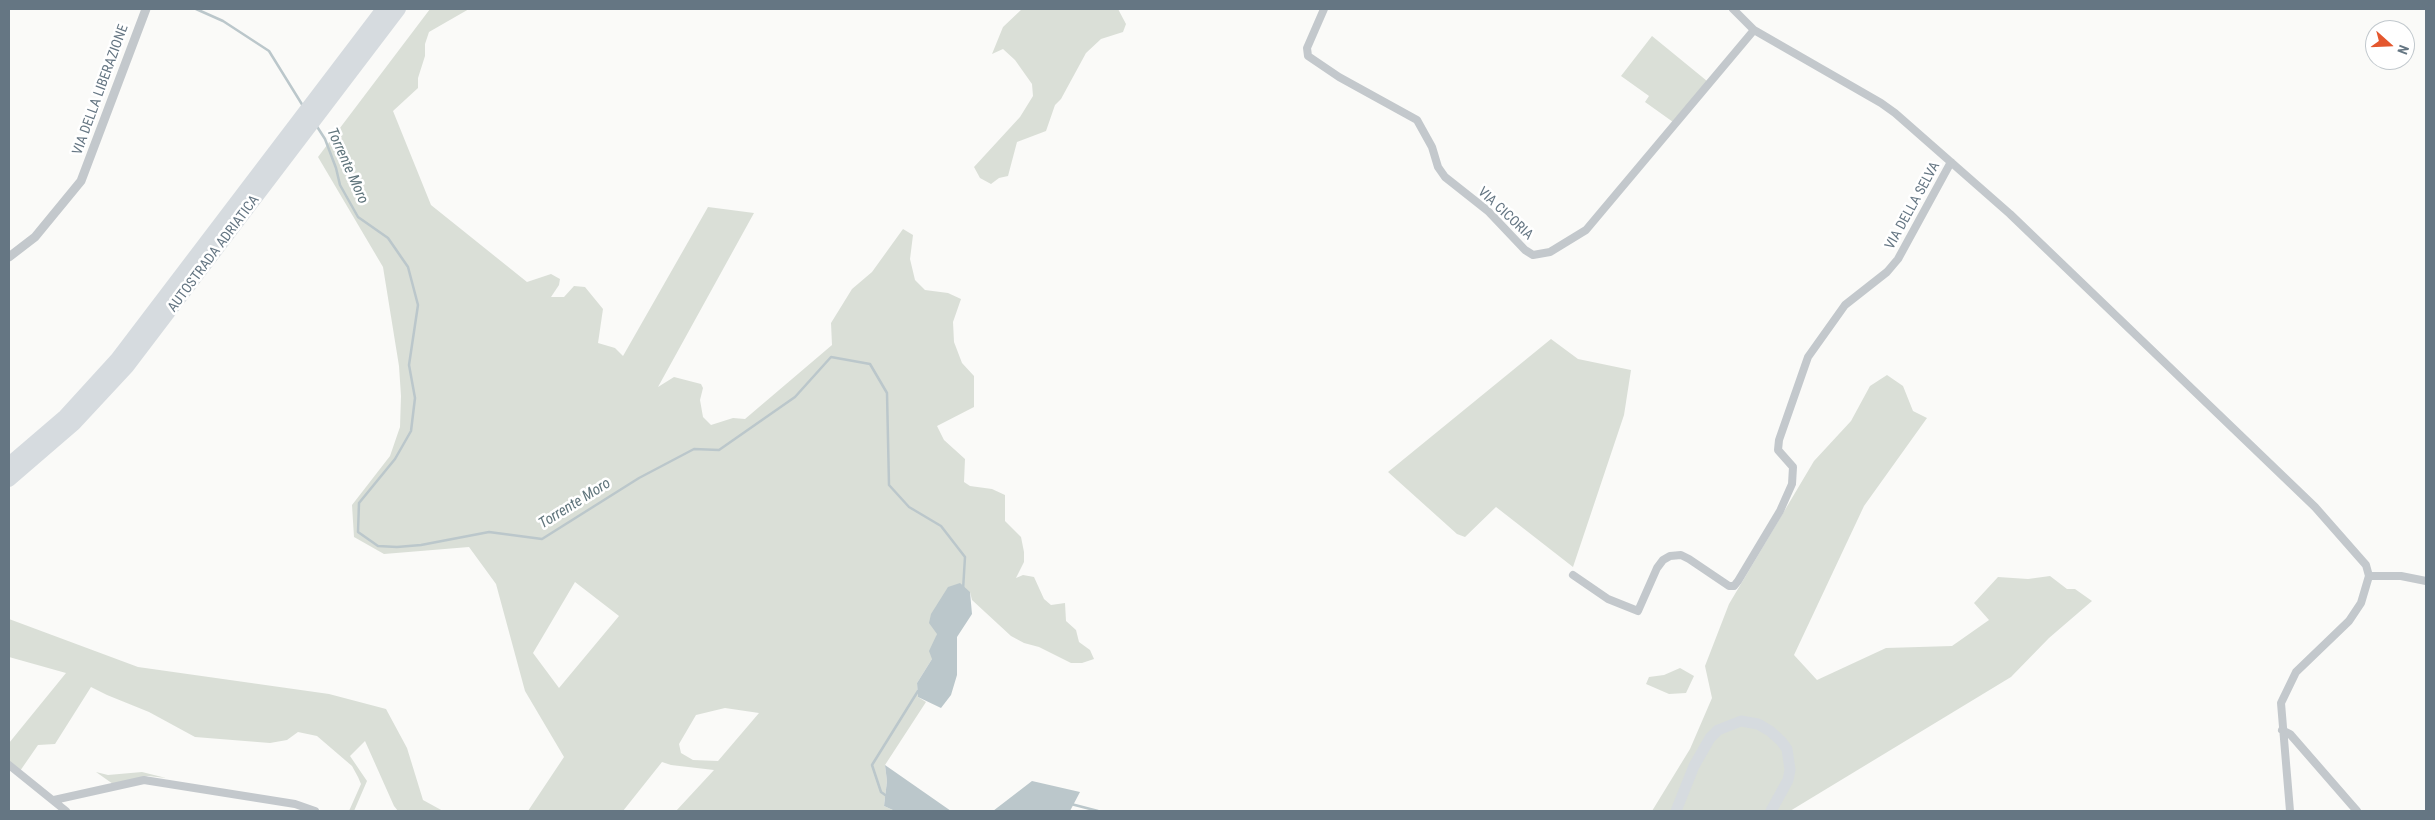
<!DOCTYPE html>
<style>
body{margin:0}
#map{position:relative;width:2435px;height:820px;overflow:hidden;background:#fafaf8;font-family:"Roboto Condensed",sans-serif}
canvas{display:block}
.frame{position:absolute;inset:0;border:10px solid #657683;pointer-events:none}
.north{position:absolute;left:2365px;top:20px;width:50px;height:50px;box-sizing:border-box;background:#fff;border:1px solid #c1c8cd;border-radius:50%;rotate:110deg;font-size:14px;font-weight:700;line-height:20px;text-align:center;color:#657683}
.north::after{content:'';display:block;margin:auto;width:18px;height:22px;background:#e4572e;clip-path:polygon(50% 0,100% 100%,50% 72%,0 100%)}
</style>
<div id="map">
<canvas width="2435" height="820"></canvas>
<div class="frame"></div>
<div class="north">N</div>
</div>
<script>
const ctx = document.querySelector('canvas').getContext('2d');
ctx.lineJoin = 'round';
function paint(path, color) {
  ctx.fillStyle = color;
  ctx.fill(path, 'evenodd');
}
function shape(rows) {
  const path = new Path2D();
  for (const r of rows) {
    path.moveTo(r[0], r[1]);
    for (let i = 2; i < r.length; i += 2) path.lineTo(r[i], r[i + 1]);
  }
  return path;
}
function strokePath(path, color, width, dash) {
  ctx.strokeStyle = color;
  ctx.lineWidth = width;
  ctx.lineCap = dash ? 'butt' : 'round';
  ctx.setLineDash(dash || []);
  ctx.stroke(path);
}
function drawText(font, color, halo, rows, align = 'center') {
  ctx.font = font + ' "Roboto Condensed",sans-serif';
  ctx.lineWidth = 5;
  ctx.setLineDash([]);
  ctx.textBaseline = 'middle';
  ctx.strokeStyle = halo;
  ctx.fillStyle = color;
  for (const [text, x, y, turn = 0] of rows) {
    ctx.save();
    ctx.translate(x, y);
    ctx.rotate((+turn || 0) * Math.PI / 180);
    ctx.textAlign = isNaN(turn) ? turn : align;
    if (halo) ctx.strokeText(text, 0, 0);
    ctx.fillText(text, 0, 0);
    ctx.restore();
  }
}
paint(shape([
 [430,9,469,9,429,32,425,44,425,56,418,78,418,88,393,111,431,205,527,282,551,274,560,279,559,285,551,297,564,297,574,286,585,287,603,309,598,343,615,348,623,356,708,207,754,213,658,387,674,377,701,384,703,388,700,400,703,417,711,425,733,418,745,419,832,345,831,323,852,289,872,272,903,229,913,235,910,259,915,280,925,290,948,293,961,299,953,322,954,342,962,363,974,376,974,407,937,426,944,440,965,459,964,482,970,486,992,489,1005,495,1005,521,1021,537,1024,552,1024,562,1016,578,1023,575,1034,577,1044,599,1051,605,1065,603,1066,621,1076,630,1079,642,1090,650,1094,659,1082,663,1071,663,1039,647,1024,643,1011,636,972,600,970,592,937,634,932,659,917,683,918,697,926,702,885,765,887,781,884,806,895,811,676,811,714,770,671,765,662,762,623,811,528,811,564,757,525,691,496,584,469,547,384,554,354,537,352,505,390,456,400,427,401,396,399,366,383,267,318,157],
 [575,582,619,616,559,688,533,653],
 [725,708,759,713,718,761,693,760,681,753,679,744,696,715],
 [1022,9,1118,9,1126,24,1123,32,1101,39,1086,53,1061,99,1055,105,1046,131,1017,142,1008,176,999,178,991,184,980,178,974,167,1020,117,1033,96,1032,84,1015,60,1003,49,992,54,1003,27],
 [1652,36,1707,81,1673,122,1645,102,1649,96,1621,76],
 [1551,339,1578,359,1631,370,1624,415,1573,567,1496,507,1465,537,1457,534,1388,472],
 [1887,375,1903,386,1913,411,1927,418,1864,506,1794,655,1817,680,1886,648,1952,646,1989,620,1974,603,1998,577,2028,579,2050,576,2067,589,2075,589,2092,601,2049,638,2011,677,1790,811,1652,811,1690,749,1712,698,1705,666,1729,604,1814,461,1851,421,1870,386],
 [9,619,138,667,329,694,386,709,407,748,423,800,443,811,398,811,394,806,365,741,350,756,367,781,354,811,349,811,361,784,358,777,352,766,317,736,298,732,287,740,270,743,195,737,149,712,107,695,91,687,55,744,38,745,20,771,9,762,9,743,66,673,9,657],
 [1680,668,1694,676,1686,693,1669,694,1646,684,1649,677,1664,675],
 [96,772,108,775,142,772,166,778,148,776,113,784]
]), '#dadfd7');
paint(shape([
 [960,583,970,592,972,614,957,637,957,675,951,695,941,708,918,697,917,683,932,659,929,651,937,634,929,623,931,614,948,587],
 [885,765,951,811,895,811,884,806,887,781],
 [1032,781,1080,792,1070,811,993,811]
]), '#bbc7cb');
strokePath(shape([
 [196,9,223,21,269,51,303,106],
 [316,125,325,139,336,168,340,185,358,217,388,238,408,267,418,305,409,365,415,398,411,431,395,459,359,503,358,532,378,546,397,547,421,545,489,532,542,539,639,478,694,449,719,450,795,397,831,357,870,364,887,393,889,485,909,507,941,526,965,557,963,590],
 [888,797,881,792,872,765,918,691],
 [1071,804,1098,811]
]), '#bbc7cb', 2.5);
strokePath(shape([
 [1324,9,1307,48,1308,56,1339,77,1417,120,1432,147,1438,167,1445,177,1488,211,1525,250,1533,255,1550,252,1586,230,1754,30],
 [1733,9,1754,30,1881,103,1895,113,2010,214,2315,507,2366,565,2369,576,2361,603,2349,621,2296,672,2281,703,2290,811],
 [1573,575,1608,599,1638,611,1657,568,1663,560,1670,556,1681,555,1689,559,1729,586,1734,586,1738,581,1780,511,1792,484,1793,467,1778,450,1779,440,1808,357,1845,305,1887,272,1898,259,1951,162],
 [2369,576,2401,576,2426,581],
 [2282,730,2290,734,2357,811],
 [9,765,66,811],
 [54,800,144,780,295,804,315,811]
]), '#c3c8cc', 8);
strokePath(shape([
 [9,257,35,237,81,181,146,9]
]), '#c3c8cc', 9);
strokePath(shape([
 [1676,811,1694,766,1710,738,1718,730,1741,721,1758,724,1770,731,1781,741,1787,749,1790,770,1788,780,1771,811]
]), '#d6dbdf', 11);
strokePath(shape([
 [9,464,65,416,117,359,383,9],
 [9,480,74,424,127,367,399,9]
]), '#d6dbdf', 14);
drawText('14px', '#657683', '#fff', [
 ["VIA DELLA LIBERAZIONE",101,90,-70],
 ["VIA DELLA SELVA",1913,206,-61],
 ["VIA CICORIA",1505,214,43],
 ["AUTOSTRADA ADRIATICA",214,254,-53]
]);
drawText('italic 15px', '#60757c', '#fff', [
 ["Torrente Moro",347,166,66],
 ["Torrente Moro",575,504,-32]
]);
</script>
